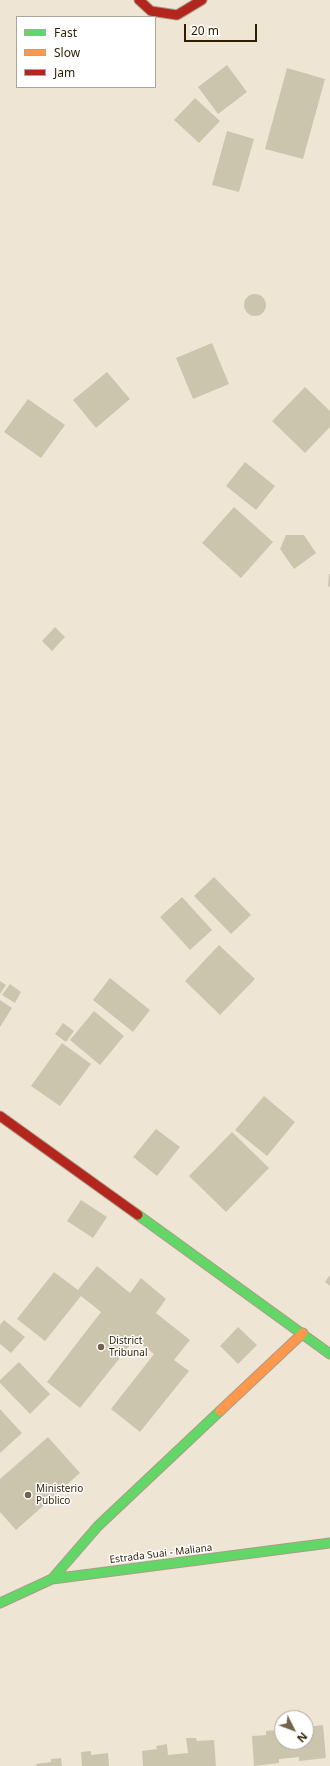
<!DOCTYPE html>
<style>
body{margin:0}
#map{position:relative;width:330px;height:1766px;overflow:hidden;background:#efe5d5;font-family:"Noto Sans",sans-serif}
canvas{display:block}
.legend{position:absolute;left:16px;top:16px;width:140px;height:72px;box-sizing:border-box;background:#fff;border:1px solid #aca599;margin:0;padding:5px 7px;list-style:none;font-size:12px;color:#2f1e00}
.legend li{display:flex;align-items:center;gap:8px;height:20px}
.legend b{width:20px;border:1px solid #aca599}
.north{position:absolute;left:274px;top:1710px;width:40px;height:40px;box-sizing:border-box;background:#fff;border:1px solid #aca599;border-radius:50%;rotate:132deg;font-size:11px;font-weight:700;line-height:16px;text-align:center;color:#2f1e00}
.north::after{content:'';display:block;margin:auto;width:14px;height:18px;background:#72644b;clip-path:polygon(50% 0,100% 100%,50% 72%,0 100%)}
.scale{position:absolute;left:184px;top:24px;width:73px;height:18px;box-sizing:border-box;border:2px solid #2f1e00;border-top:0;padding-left:5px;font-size:12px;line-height:14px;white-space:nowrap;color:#2f1e00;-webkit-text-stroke:3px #fff;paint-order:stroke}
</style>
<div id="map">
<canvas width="330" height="1766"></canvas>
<ul class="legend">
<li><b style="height:5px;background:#63d668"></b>Fast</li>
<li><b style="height:5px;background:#ff974d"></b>Slow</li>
<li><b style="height:5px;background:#b3261e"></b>Jam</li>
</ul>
<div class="north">N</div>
<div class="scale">20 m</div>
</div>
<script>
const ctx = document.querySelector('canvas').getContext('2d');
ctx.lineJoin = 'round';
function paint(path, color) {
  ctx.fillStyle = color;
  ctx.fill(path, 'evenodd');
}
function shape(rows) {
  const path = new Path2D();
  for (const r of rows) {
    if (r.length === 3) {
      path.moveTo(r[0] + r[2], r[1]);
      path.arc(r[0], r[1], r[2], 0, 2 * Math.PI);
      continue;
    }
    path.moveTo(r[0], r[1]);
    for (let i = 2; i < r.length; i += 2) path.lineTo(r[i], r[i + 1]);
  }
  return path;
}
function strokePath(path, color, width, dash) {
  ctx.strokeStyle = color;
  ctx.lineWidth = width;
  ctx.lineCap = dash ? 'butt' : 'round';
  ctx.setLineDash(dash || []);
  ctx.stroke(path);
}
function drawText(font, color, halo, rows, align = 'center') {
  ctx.font = font + ' "Noto Sans",sans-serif';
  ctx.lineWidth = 3;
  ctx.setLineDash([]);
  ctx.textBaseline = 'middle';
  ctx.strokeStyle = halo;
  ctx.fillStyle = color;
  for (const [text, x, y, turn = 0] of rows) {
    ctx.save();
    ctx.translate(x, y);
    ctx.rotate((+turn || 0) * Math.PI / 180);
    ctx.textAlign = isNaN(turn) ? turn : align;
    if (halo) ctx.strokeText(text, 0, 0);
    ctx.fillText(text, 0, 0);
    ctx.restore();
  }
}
paint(shape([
 [227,65,247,92,218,114,198,87],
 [287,68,325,79,303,159,265,149],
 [195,98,220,121,199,143,174,120],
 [227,131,254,139,239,192,212,185],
 [255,305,11],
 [212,343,229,384,193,399,176,358],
 [107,372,130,399,96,428,73,400],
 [305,387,330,411,330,427,305,453,272,421],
 [28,399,65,425,41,458,4,432],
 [245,462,275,486,256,510,226,486],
 [234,507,273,542,241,578,202,543],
 [286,535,304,535,316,553,294,569,280,549],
 [329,574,330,574,330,587,328,586],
 [55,627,65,637,52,651,42,641],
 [214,877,251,915,231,934,194,896],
 [182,897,212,930,190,950,160,917],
 [219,945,255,979,220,1015,185,981],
 [110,978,150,1010,133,1032,93,1000],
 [0,981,6,985,0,994],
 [10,984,21,992,15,1003,2,995],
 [0,1000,12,1008,0,1027],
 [94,1011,124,1036,100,1065,70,1040],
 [63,1023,74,1031,66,1042,55,1034],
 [62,1043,91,1064,60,1106,31,1086],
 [264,1096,295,1122,267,1156,235,1130],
 [156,1129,180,1147,157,1176,133,1157],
 [232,1132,269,1168,226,1212,189,1176],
 [81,1200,107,1217,93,1238,67,1221],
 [97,1266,130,1293,141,1278,166,1299,156,1313,190,1340,174,1360,189,1371,140,1432,111,1409,154,1354,135,1339,80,1408,47,1382,101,1312,81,1296,45,1341,17,1319,54,1272,78,1290],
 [330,1275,330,1286,325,1282],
 [4,1320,25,1337,11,1353,0,1344,0,1325],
 [238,1327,257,1345,238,1364,220,1346],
 [19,1362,50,1394,30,1414,0,1383,0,1380],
 [0,1409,22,1433,0,1453],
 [48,1437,80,1473,16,1530,0,1512,0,1479],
 [323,1725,326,1758,299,1761,299,1757,279,1759,279,1763,254,1766,252,1736,266,1735,266,1731,276,1730,277,1741,306,1742,306,1727],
 [186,1738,196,1738,197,1741,214,1740,216,1766,143,1766,142,1751,157,1749,156,1746,167,1744,168,1755,188,1753],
 [91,1751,91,1755,108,1753,109,1766,82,1766,81,1752],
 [61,1758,62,1766,37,1766,36,1764,51,1762,51,1759]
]), '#ccc5ad');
const fast = shape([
 [138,1215,330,1354],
 [52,1579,98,1526,220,1411],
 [0,1603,52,1579,330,1543]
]);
const slow = shape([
 [220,1411,303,1333]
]);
const jam = shape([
 [139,0,151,11,177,15,202,0],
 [0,1116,138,1215]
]);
strokePath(fast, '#a99c84', 11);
strokePath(slow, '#a99c84', 11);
strokePath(jam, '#a99c84', 11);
strokePath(fast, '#63d668', 9);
strokePath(slow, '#ff974d', 9);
strokePath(jam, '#b3261e', 9);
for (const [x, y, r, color] of [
 [101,1347,4,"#72644b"],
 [28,1495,4,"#72644b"]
]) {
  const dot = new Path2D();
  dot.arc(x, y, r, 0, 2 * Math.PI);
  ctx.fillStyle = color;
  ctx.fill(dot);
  strokePath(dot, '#fff', 1.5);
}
drawText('10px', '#2f1e00', '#fff', [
 ["District",109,1341],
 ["Tribunal",109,1353],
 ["Ministerio",36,1489],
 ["Publico",36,1501]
], 'left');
drawText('10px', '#2f1e00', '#fff', [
 ["Estrada Suai - Maliana",161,1554,-7]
]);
</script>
